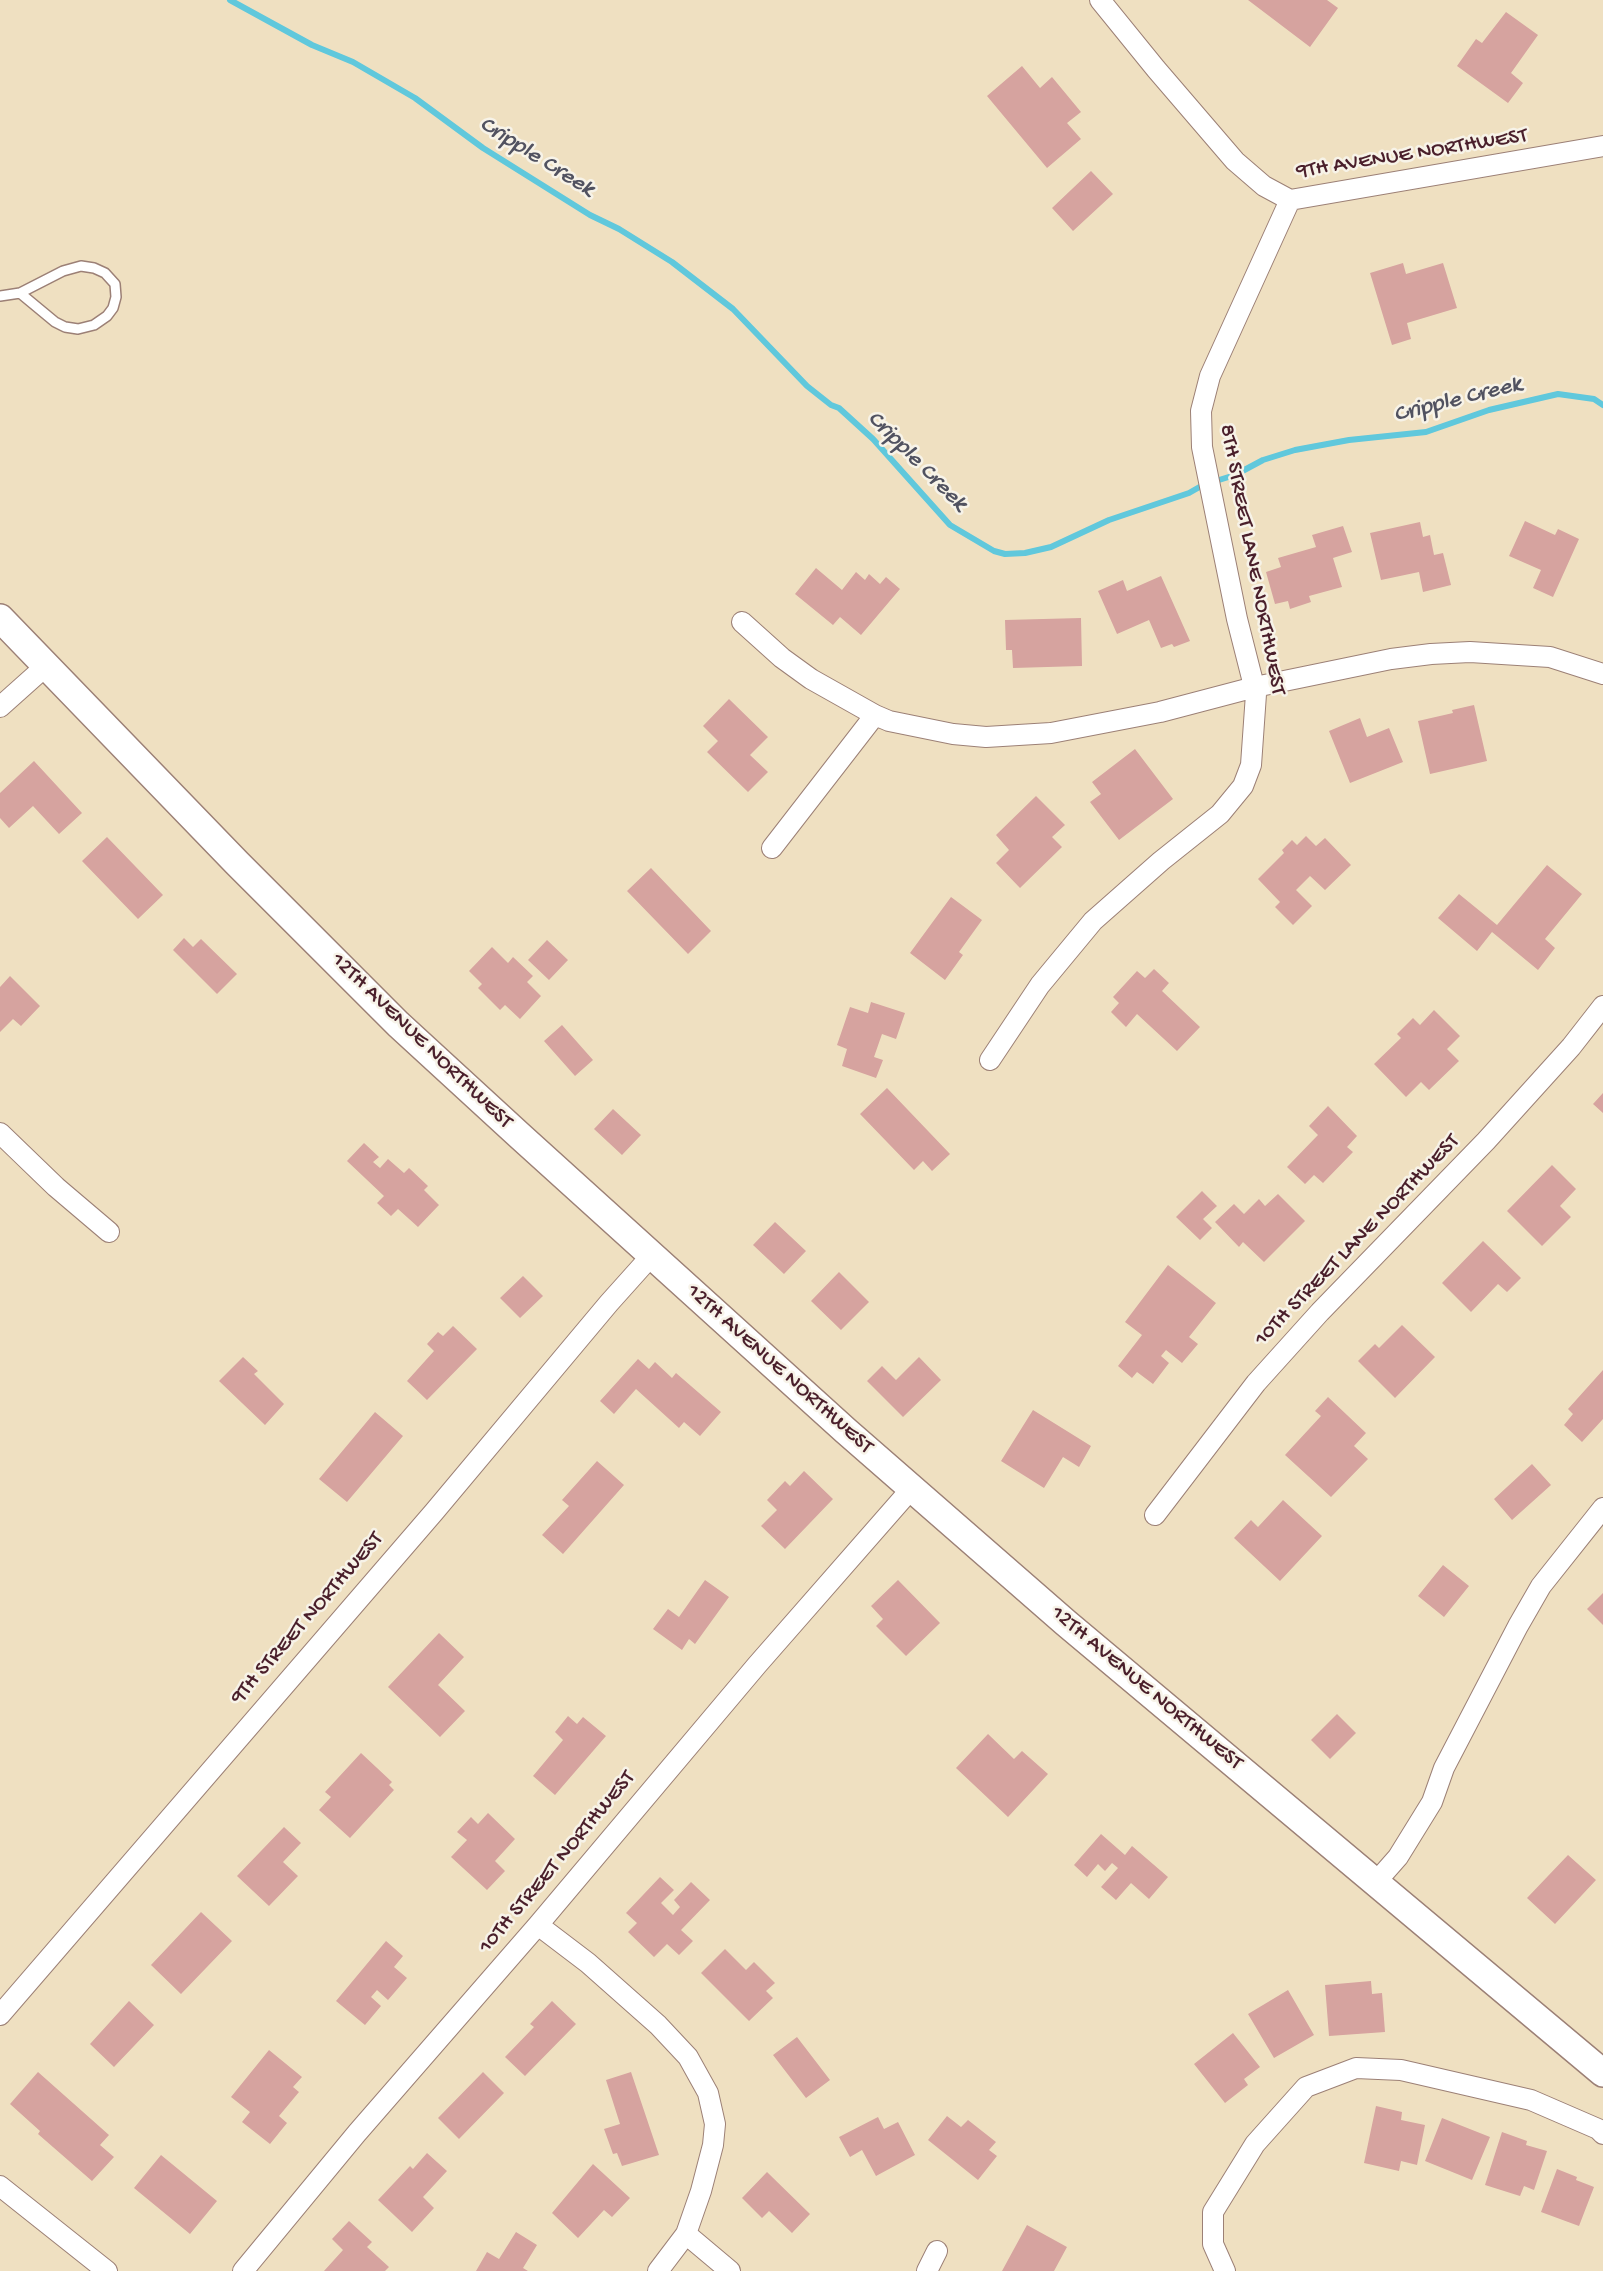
<!DOCTYPE html>
<style>
body{margin:0}
canvas{display:block;background:#efe0c1}
</style>
<canvas width="1603" height="2271"></canvas>
<script>
const ctx = document.querySelector('canvas').getContext('2d');
ctx.lineJoin = 'round';
function shape(rows) {
  const path = new Path2D();
  for (const r of rows) {
    path.moveTo(r[0], r[1]);
    for (let i = 2; i < r.length; i += 2) path.lineTo(r[i], r[i + 1]);
  }
  return path;
}
function strokePath(path, color, width, dash) {
  ctx.strokeStyle = color;
  ctx.lineWidth = width;
  ctx.lineCap = dash ? 'butt' : 'round';
  ctx.setLineDash(dash || []);
  ctx.stroke(path);
}
function paint(path, color) {
  ctx.fillStyle = color;
  ctx.fill(path, 'evenodd');
}
function drawText(font, color, halo, rows, align = 'center') {
  ctx.font = font + ' "Gochi Hand",sans-serif';
  ctx.lineWidth = 5;
  ctx.setLineDash([]);
  ctx.textBaseline = 'middle';
  ctx.strokeStyle = halo;
  ctx.fillStyle = color;
  for (const [text, x, y, turn = 0] of rows) {
    ctx.save();
    ctx.translate(x, y);
    ctx.rotate((+turn || 0) * Math.PI / 180);
    ctx.textAlign = isNaN(turn) ? turn : align;
    if (halo) ctx.strokeText(text, 0, 0);
    ctx.fillText(text, 0, 0);
    ctx.restore();
  }
}
strokePath(shape([
 [230,0,312,45,353,62,415,98,483,148,590,215,619,229,672,262,733,309,807,386,831,405,839,408,873,439,950,525,994,551,1005,554,1025,553,1051,547,1109,520,1189,493,1203,485,1235,475,1263,460,1295,450,1349,440,1426,432,1489,410,1558,394,1594,399,1603,405]
]), '#60c8dc', 6);
paint(shape([
 [1248,0,1327,0,1338,8,1310,47],
 [1506,12,1538,35,1511,73,1523,83,1508,103,1457,66,1476,39,1482,43],
 [1022,66,1040,88,1052,77,1081,112,1067,123,1081,139,1047,168,987,96],
 [1091,171,1113,194,1073,231,1052,208],
 [1403,263,1406,274,1443,263,1457,308,1407,323,1411,339,1392,345,1370,273],
 [1525,521,1555,535,1558,529,1579,539,1553,597,1533,588,1541,570,1509,556],
 [1420,522,1423,537,1430,535,1434,555,1443,553,1451,585,1423,592,1419,572,1381,580,1370,533],
 [1343,526,1352,552,1333,558,1342,587,1309,596,1311,602,1290,609,1288,601,1275,604,1266,572,1281,567,1278,558,1316,547,1312,535],
 [816,568,842,590,856,572,865,580,869,574,880,584,886,577,900,589,861,635,840,617,833,625,795,594],
 [1161,576,1190,641,1174,647,1172,644,1161,648,1149,620,1117,634,1098,591,1123,580,1127,591],
 [1081,618,1082,666,1013,668,1012,650,1006,650,1005,620],
 [729,699,768,737,750,755,768,772,748,792,707,752,718,741,703,726],
 [1474,705,1487,761,1430,774,1418,721,1453,713,1452,710],
 [1360,718,1367,737,1389,728,1403,762,1350,783,1329,731],
 [1135,749,1173,799,1119,840,1090,802,1101,794,1092,782],
 [34,761,82,813,59,834,33,806,9,828,0,818,0,793],
 [1036,796,1065,825,1052,837,1062,847,1020,888,996,863,1009,850,996,835],
 [1306,836,1316,846,1325,838,1351,865,1325,890,1310,876,1296,890,1312,906,1293,925,1275,907,1280,902,1258,879,1284,853,1282,850,1292,840,1297,845],
 [107,837,163,895,138,919,82,861],
 [1547,865,1582,894,1545,939,1555,948,1538,970,1492,932,1477,951,1438,918,1459,894,1497,925],
 [651,868,711,931,688,954,627,891],
 [951,897,982,920,959,952,963,955,945,980,910,953],
 [184,938,193,947,201,939,237,974,217,994,173,950],
 [547,940,568,960,549,980,528,960],
 [492,947,508,963,513,957,533,976,527,982,541,996,520,1019,505,1005,500,1010,478,988,482,984,469,971],
 [1154,969,1169,983,1162,991,1200,1027,1177,1051,1137,1014,1126,1027,1111,1012,1119,1003,1113,997,1137,971,1145,978],
 [10,976,40,1006,21,1026,13,1019,0,1032,0,987],
 [871,1002,905,1013,896,1039,882,1034,874,1057,883,1060,876,1078,842,1066,847,1049,837,1045,850,1007,868,1013],
 [1434,1010,1460,1036,1447,1049,1459,1061,1429,1090,1421,1082,1406,1097,1374,1064,1401,1038,1397,1034,1413,1018,1420,1025],
 [562,1025,593,1060,575,1076,544,1041],
 [887,1088,950,1154,932,1171,923,1161,914,1170,860,1114],
 [1603,1093,1603,1113,1593,1104],
 [1328,1106,1357,1136,1347,1147,1353,1152,1323,1183,1314,1175,1305,1184,1287,1167,1318,1135,1309,1126],
 [613,1109,641,1135,622,1155,594,1129],
 [364,1143,379,1157,373,1162,380,1168,388,1159,404,1173,409,1168,428,1186,424,1190,439,1205,418,1227,398,1209,391,1216,377,1203,384,1196,347,1161],
 [1552,1165,1576,1189,1560,1206,1571,1217,1542,1246,1507,1211],
 [1202,1191,1217,1206,1203,1219,1212,1228,1200,1240,1176,1217],
 [1278,1194,1305,1221,1264,1262,1243,1242,1239,1247,1215,1222,1234,1204,1244,1214,1259,1199,1265,1206],
 [775,1222,806,1251,784,1274,753,1245],
 [1483,1241,1521,1278,1507,1292,1498,1284,1471,1312,1442,1283],
 [1168,1265,1216,1303,1189,1337,1198,1344,1182,1363,1166,1350,1161,1356,1169,1363,1153,1384,1137,1372,1132,1378,1118,1366,1142,1335,1125,1322],
 [839,1272,869,1302,841,1330,811,1301],
 [523,1276,543,1296,520,1318,500,1298],
 [1402,1325,1435,1357,1395,1398,1358,1361,1375,1344,1379,1348],
 [453,1326,477,1349,427,1400,407,1381,434,1351,427,1344,438,1332,443,1336],
 [243,1357,258,1371,254,1374,284,1404,265,1425,219,1381],
 [919,1357,941,1380,903,1417,867,1381,882,1366,896,1380],
 [638,1359,649,1369,655,1362,672,1378,676,1373,721,1412,700,1436,684,1422,679,1428,636,1389,614,1414,600,1401],
 [1603,1370,1603,1419,1582,1442,1564,1425,1573,1414,1568,1409],
 [1328,1397,1366,1433,1354,1446,1368,1459,1331,1497,1285,1455,1321,1416,1315,1411],
 [1033,1410,1091,1446,1079,1467,1063,1457,1044,1488,1001,1461],
 [375,1412,403,1436,347,1502,319,1479],
 [597,1461,624,1485,563,1554,542,1535,569,1506,562,1500],
 [1532,1464,1551,1485,1512,1520,1494,1499],
 [804,1471,833,1499,785,1549,761,1526,777,1510,767,1500,785,1481,790,1486],
 [1283,1500,1322,1536,1280,1581,1234,1538,1251,1520,1258,1527],
 [1443,1565,1469,1586,1444,1617,1418,1596],
 [705,1580,729,1597,695,1644,689,1639,682,1650,653,1629,668,1609,679,1617],
 [898,1580,940,1623,906,1656,876,1626,883,1619,871,1606],
 [1603,1593,1603,1625,1587,1609],
 [439,1633,464,1657,438,1685,465,1711,440,1737,388,1687],
 [1337,1714,1356,1733,1330,1759,1311,1740],
 [568,1716,577,1724,583,1717,606,1736,555,1795,533,1776,563,1740,555,1732],
 [988,1734,1014,1759,1022,1751,1048,1774,1008,1817,956,1768],
 [361,1753,392,1782,389,1785,394,1790,350,1838,319,1810,331,1797,325,1792],
 [488,1813,515,1839,495,1861,505,1871,487,1890,451,1857,467,1840,457,1832,471,1817,478,1824],
 [284,1827,301,1843,283,1862,298,1876,269,1906,237,1876],
 [1101,1834,1125,1855,1132,1846,1168,1877,1149,1899,1131,1883,1116,1900,1101,1887,1118,1868,1112,1863,1105,1871,1098,1864,1087,1877,1074,1865],
 [1568,1855,1596,1880,1555,1924,1527,1898],
 [660,1877,674,1890,661,1903,673,1915,680,1907,674,1900,691,1882,710,1900,681,1930,693,1941,679,1955,667,1944,654,1957,628,1932,637,1923,626,1913],
 [201,1912,232,1941,181,1994,151,1965],
 [386,1941,403,1956,394,1967,407,1978,388,2000,377,1990,371,1997,381,2006,365,2025,336,2001],
 [725,1949,746,1970,754,1962,775,1983,766,1991,773,1998,749,2021,701,1973],
 [1371,1981,1372,1994,1382,1993,1385,2032,1329,2036,1325,1985],
 [1288,1990,1314,2035,1274,2058,1248,2014],
 [129,2001,154,2025,114,2067,90,2044],
 [552,2001,576,2024,525,2076,505,2057,534,2027,530,2024],
 [1233,2033,1260,2067,1244,2079,1248,2085,1225,2103,1194,2064],
 [797,2037,830,2080,806,2098,773,2055],
 [269,2050,302,2077,293,2087,299,2092,279,2116,287,2123,270,2144,242,2122,250,2112,231,2097],
 [38,2072,109,2135,100,2145,114,2157,92,2181,38,2134,40,2131,10,2104],
 [483,2072,504,2093,459,2139,438,2118],
 [631,2072,659,2155,622,2166,617,2153,613,2154,604,2129,620,2124,606,2080],
 [1376,2106,1402,2112,1401,2120,1425,2125,1417,2165,1401,2161,1399,2171,1364,2163],
 [947,2116,961,2127,968,2120,996,2142,989,2150,997,2156,978,2180,928,2140],
 [878,2117,884,2129,898,2122,915,2155,876,2176,862,2150,850,2157,839,2137],
 [1442,2118,1490,2137,1472,2180,1425,2161],
 [1502,2132,1527,2141,1526,2145,1547,2151,1534,2190,1524,2186,1520,2196,1485,2185],
 [427,2153,447,2171,423,2197,434,2208,412,2232,378,2200,410,2166,413,2169],
 [161,2155,217,2201,190,2234,134,2188],
 [593,2164,630,2198,612,2217,604,2210,578,2238,552,2213],
 [1557,2169,1577,2177,1576,2180,1594,2187,1579,2226,1541,2212],
 [767,2172,810,2214,792,2233,769,2211,762,2218,742,2198],
 [349,2221,372,2242,367,2247,389,2267,385,2271,324,2271,343,2250,332,2239],
 [1027,2225,1067,2247,1054,2271,1002,2271],
 [516,2232,537,2245,523,2268,528,2271,476,2271,487,2252,499,2259]
]), '#d6a39f');
const lane = shape([
 [0,296,20,293,63,271,81,266,94,268,105,273,115,284,116,297,113,308,107,316,94,325,78,329,65,327,55,322,20,293]
]);
const street = shape([
 [1100,0,1156,69,1235,161,1264,186,1290,200,1603,146],
 [742,622,782,658,811,679,875,715,889,721,953,734,986,737,1051,733,1160,712,1255,687,1391,659,1431,654,1470,652,1550,657,1603,674],
 [0,707,47,665],
 [772,848,875,715],
 [990,1060,1040,985,1093,921,1161,861,1220,814,1243,786,1251,765,1256,694,1237,619,1202,447,1201,411,1210,376,1290,200],
 [0,1133,56,1187,109,1232],
 [1155,1515,1256,1383,1320,1312,1486,1141,1571,1047,1603,1006],
 [1376,1882,1398,1857,1432,1802,1444,1768,1518,1626,1541,1586,1603,1508],
 [538,1925,588,1963,658,2025,688,2057,708,2093,715,2124,713,2145,701,2191,686,2234,658,2271],
 [0,2015,434,1512,609,1303,652,1255],
 [0,2186,107,2271],
 [686,2234,730,2271],
 [243,2271,357,2133,538,1925,757,1665,912,1488],
 [927,2271,937,2251],
 [1225,2271,1213,2244,1213,2212,1255,2144,1306,2087,1356,2068,1401,2070,1531,2100,1598,2129,1603,2134]
]);
const secondary = shape([
 [0,618,237,863,398,1024,520,1136,846,1431,1066,1623,1603,2073]
]);
strokePath(lane, '#9c8076', 12);
strokePath(street, '#9c8076', 22);
strokePath(secondary, '#9c8076', 30);
strokePath(lane, '#fff', 9);
strokePath(street, '#fff', 20);
strokePath(secondary, '#fff', 27);
drawText('22px', '#4a1f2b', '#f7f3e8', [
 ["9TH AVENUE NORTHWEST",1412,155,-9],
 ["8TH STREET LANE NORTHWEST",1251,560,79],
 ["12TH AVENUE NORTHWEST",421,1042,44],
 ["10TH STREET LANE NORTHWEST",1358,1241,-46],
 ["12TH AVENUE NORTHWEST",779,1370,42],
 ["9TH STREET NORTHWEST",308,1619,-49],
 ["12TH AVENUE NORTHWEST",1146,1689,40],
 ["10TH STREET NORTHWEST",558,1863,-50]
]);
drawText('italic 24px', '#515260', '#f7f3e8', [
 ["Cripple Creek",536,158,32],
 ["Cripple Creek",1458,401,-14],
 ["Cripple Creek",916,462,45]
]);
</script>
